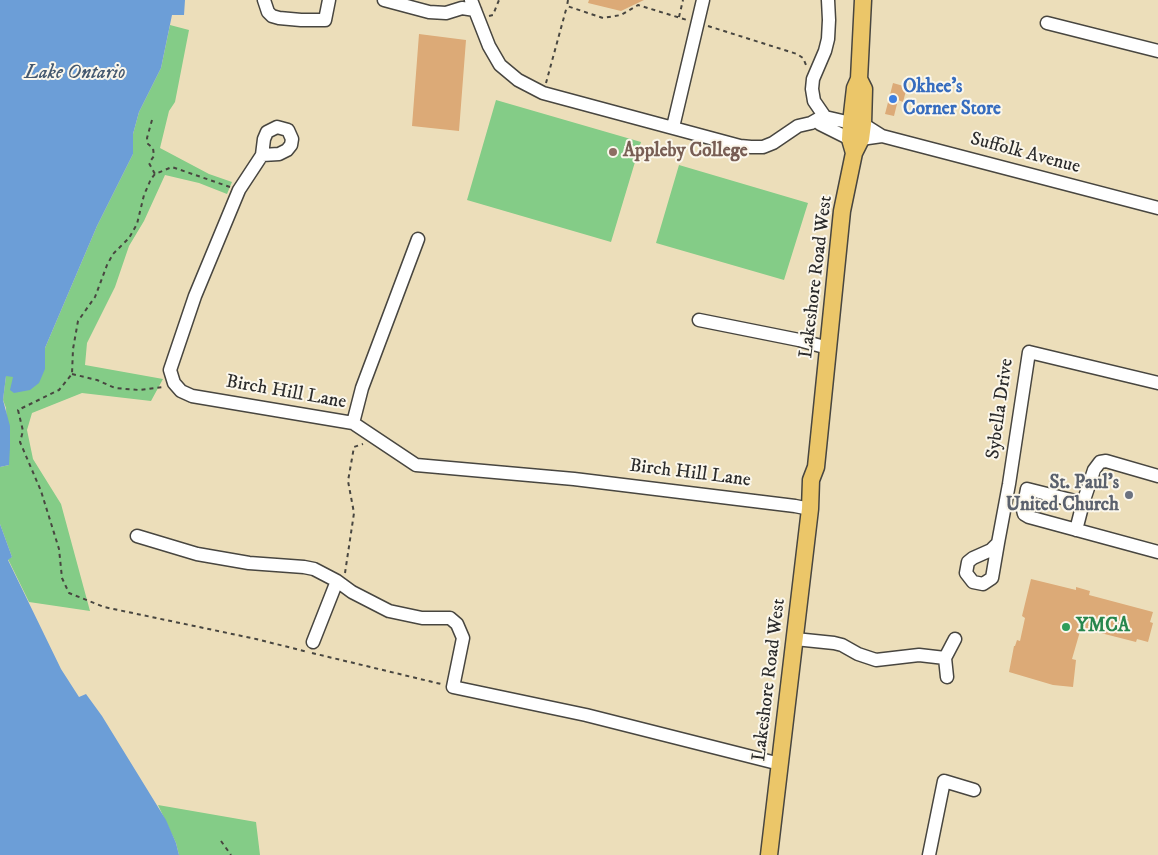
<!DOCTYPE html>
<style>
body{margin:0}
canvas{display:block;background:#ecdeba}
</style>
<canvas width="1158" height="855"></canvas>
<script>
const ctx = document.querySelector('canvas').getContext('2d');
ctx.lineJoin = 'round';
function paint(path, color) {
  ctx.fillStyle = color;
  ctx.fill(path, 'evenodd');
}
function shape(rows) {
  const path = new Path2D();
  for (const r of rows) {
    path.moveTo(r[0], r[1]);
    for (let i = 2; i < r.length; i += 2) path.lineTo(r[i], r[i + 1]);
  }
  return path;
}
function strokePath(path, color, width, dash) {
  ctx.strokeStyle = color;
  ctx.lineWidth = width;
  ctx.lineCap = dash ? 'butt' : 'round';
  ctx.setLineDash(dash || []);
  ctx.stroke(path);
}
function drawText(font, color, halo, rows, align = 'center') {
  ctx.font = font + ' "IM FELL DW Pica",serif';
  ctx.lineWidth = 4;
  ctx.setLineDash([]);
  ctx.textBaseline = 'middle';
  ctx.strokeStyle = halo;
  ctx.fillStyle = color;
  for (const [text, x, y, turn = 0] of rows) {
    ctx.save();
    ctx.translate(x, y);
    ctx.rotate((+turn || 0) * Math.PI / 180);
    ctx.textAlign = isNaN(turn) ? turn : align;
    if (halo) ctx.strokeText(text, 0, 0);
    ctx.fillText(text, 0, 0);
    ctx.restore();
  }
}
paint(shape([
 [170,25,189,30,175,102,169,111,160,148,209,174,232,182,227,194,199,183,165,175,144,221,129,246,115,287,87,343,85,365,163,379,151,401,82,393,32,413,27,430,33,459,61,504,90,611,29,602,8,559,12,557,0,524,0,467,9,465,6,408,3,400,6,376,13,376,45,369,45,348,97,226,133,154,133,134,139,112,161,68],
 [496,100,641,142,611,242,467,200],
 [679,165,808,203,784,280,656,243],
 [158,805,256,822,260,855,179,855,176,843]
]), '#84cc87');
paint(shape([
 [0,0,185,0,184,15,172,15,161,68,139,112,133,134,133,154,97,226,45,348,45,369,39,383,30,390,14,393,10,390,13,377,6,376,3,400,10,426,10,447,9,465,0,467],
 [0,524,12,557,8,560,61,669,79,697,86,694,102,716,166,820,176,843,179,855,0,855]
]), '#6c9ed7');
paint(shape([
 [589,0,644,0,621,11,588,3],
 [419,34,466,40,459,131,412,126],
 [893,83,907,87,903,102,898,100,894,116,885,114],
 [1031,579,1076,590,1076,587,1090,591,1089,595,1153,612,1150,622,1153,623,1148,642,1137,639,1136,642,1081,628,1072,659,1076,660,1073,687,1053,685,1009,672,1014,646,1015,646,1017,640,1020,641,1025,618,1022,616]
]), '#dcaa77');
const minor = shape([
 [264,0,268,12,272,16,279,18,301,20,325,20,329,0],
 [384,0,429,12,446,13,462,8,475,10],
 [471,0,489,46,500,65,518,80,543,93,740,146,751,147,763,147,773,143,798,126,811,123,818,119],
 [1047,23,1158,51],
 [825,117,814,101,812,89,813,79,825,51,828,39,829,20,828,0],
 [673,127,703,0],
 [882,136,861,139,850,139,820,124,818,119,825,117,851,123,863,124,882,136,1158,208],
 [262,155,279,154,287,150,291,145,292,139,288,130,277,127,267,132,264,139,262,155,239,190,195,296,170,370,174,383,181,391,192,396,353,423,416,465,574,479,795,506,810,509],
 [699,320,799,340,828,348],
 [353,423,362,388,418,239],
 [1083,503,1094,470,1100,462,1106,461,1158,476],
 [1076,530,1083,503,1027,489,1023,510,1024,514,1029,517,1158,552],
 [137,536,197,554,249,563,304,567,314,569,337,581],
 [998,543,1009,484,1029,352,1158,383],
 [998,543,992,578,983,584,973,582,966,573,968,562,973,558,991,550,998,543],
 [795,639,834,643,842,645,858,654,876,660,919,655,945,658],
 [313,642,337,581,352,592,389,611,422,618,450,618,457,624,463,638,453,687,586,715,780,764],
 [947,677,945,658,955,639],
 [929,855,944,781,974,790]
]);
const major = shape([
 [854,153,850,139,851,123,855,88,859,79,863,0],
 [769,855,810,509,811,480,816,467,842,211,854,153,861,139,863,124,864,89,859,79]
]);
strokePath(minor, '#484640', 15);
strokePath(major, '#484640', 19);
strokePath(shape([
 [568,0,567,6,603,18,621,15,638,5,687,20],
 [489,16,493,15,499,0],
 [679,17,683,0],
 [708,26,797,54,803,58,806,65],
 [546,83,567,6],
 [152,120,147,138,148,144,153,148,154,156,149,163,155,174],
 [230,187,172,167,155,174,151,179,144,195,137,224,129,238,113,254,107,265,95,297,78,321,73,349,72,374,59,390,18,410,23,431,20,442,41,491,59,549,62,578,69,593,104,607,256,639,308,652],
 [72,374,97,380,115,388,139,390,164,387],
 [345,573,354,513,348,481,354,447,363,444],
 [312,653,441,684],
 [221,841,231,855]
]), '#484640', 2, [4, 4]);
strokePath(minor, '#fff', 12);
strokePath(major, '#ebc669', 16);
for (const [x, y, r, color] of [
 [893,99,5,"#3f7fe0"],
 [613,152,5,"#8d6e63"],
 [1129,495,5,"#6b7280"],
 [1066,627,5,"#2e9e5b"]
]) {
  const dot = new Path2D();
  dot.arc(x, y, r, 0, 2 * Math.PI);
  ctx.fillStyle = color;
  ctx.fill(dot);
  strokePath(dot, '#fbf7ec', 2);
}
drawText('bold 19px', '#366cbe', '#fbf7ec', [
 ["Okhee's",903,88],
 ["Corner Store",903,110]
], 'left');
drawText('bold 19px', '#785e54', '#fbf7ec', [
 ["Appleby College",623,152]
], 'left');
drawText('19px', '#2b2b2b', '#fbf7ec', [
 ["Suffolk Avenue",1025,154,15],
 ["Lakeshore Road West",817,277,-83],
 ["Birch Hill Lane",286,393,10],
 ["Sybella Drive",1001,409,-82],
 ["Birch Hill Lane",690,474,7],
 ["Lakeshore Road West",770,680,-83]
]);
drawText('bold 19px', '#5b616d', '#fbf7ec', [
 ["St. Paul's",1119,484],
 ["United Church",1119,506]
], 'right');
drawText('bold 19px', '#27864d', '#fbf7ec', [
 ["YMCA",1076,627]
], 'left');
drawText('italic 20px', '#455970', '#fbf7ec', [
 ["Lake Ontario",75,74]
]);
</script>
